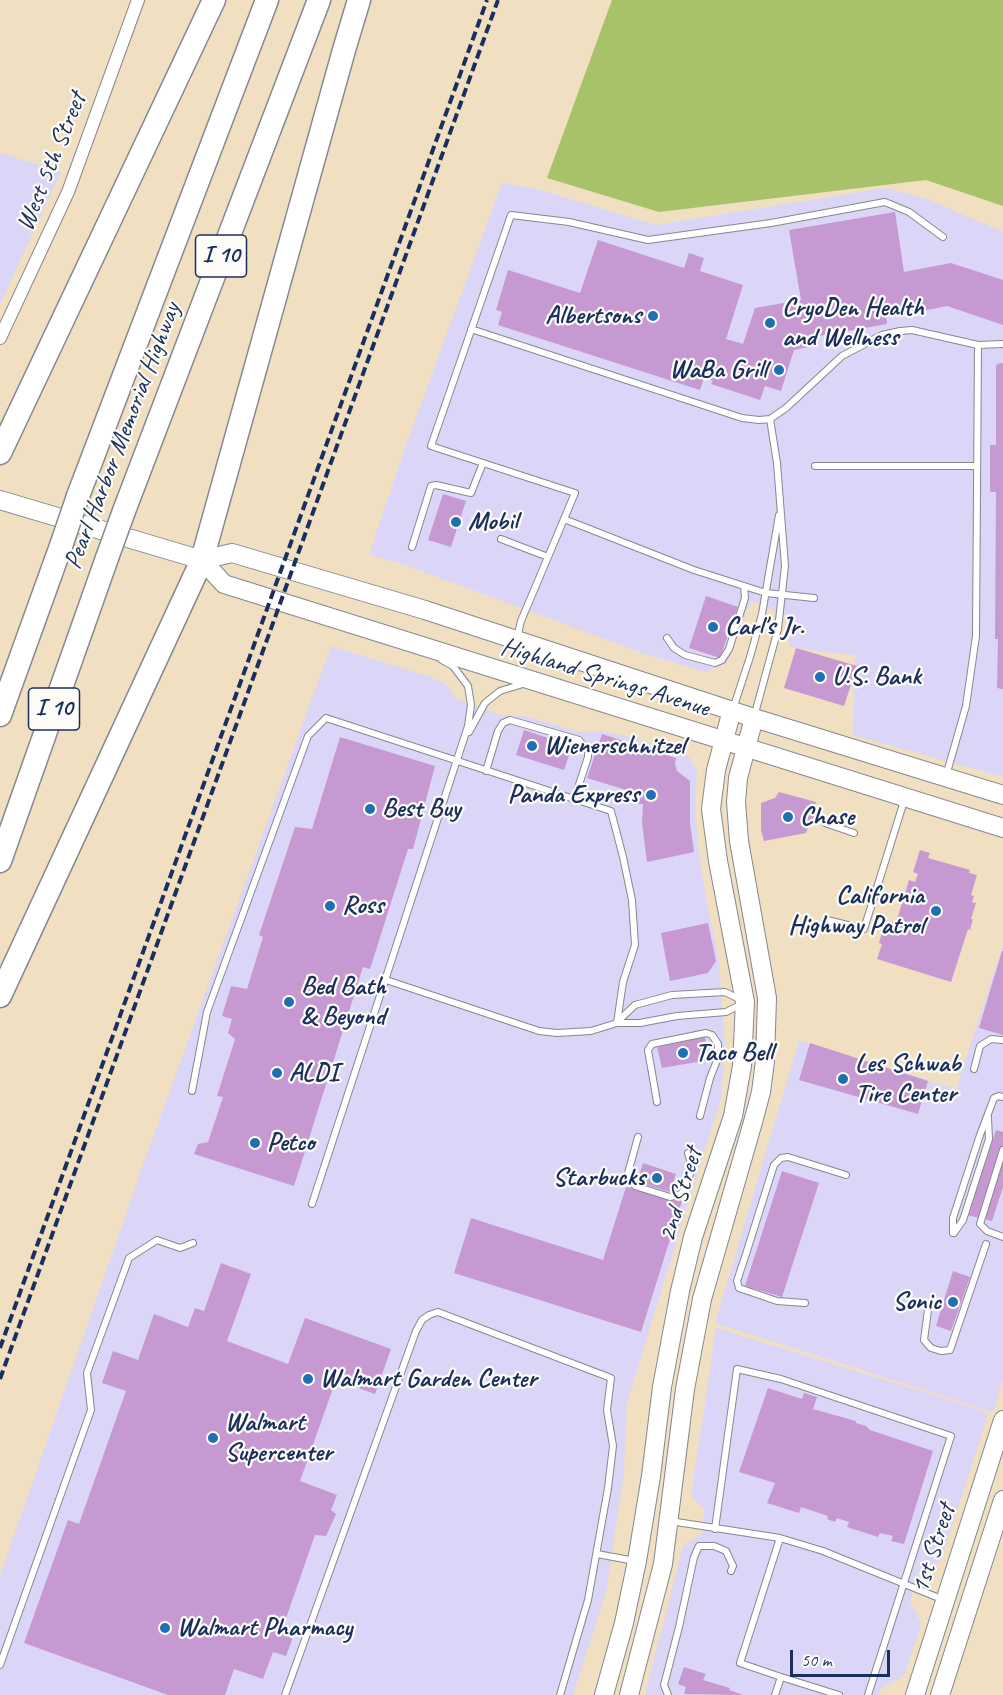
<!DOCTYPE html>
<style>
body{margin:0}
#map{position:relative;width:1003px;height:1695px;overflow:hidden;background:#f0dfc0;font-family:Caveat,sans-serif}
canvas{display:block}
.scale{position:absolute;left:790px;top:1650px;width:100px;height:27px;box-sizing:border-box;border:3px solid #1b2f5e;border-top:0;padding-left:8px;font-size:18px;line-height:21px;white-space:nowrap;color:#1b2f5e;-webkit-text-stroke:4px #fdfcf7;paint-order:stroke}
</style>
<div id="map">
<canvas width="1003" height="1695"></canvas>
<div class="scale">50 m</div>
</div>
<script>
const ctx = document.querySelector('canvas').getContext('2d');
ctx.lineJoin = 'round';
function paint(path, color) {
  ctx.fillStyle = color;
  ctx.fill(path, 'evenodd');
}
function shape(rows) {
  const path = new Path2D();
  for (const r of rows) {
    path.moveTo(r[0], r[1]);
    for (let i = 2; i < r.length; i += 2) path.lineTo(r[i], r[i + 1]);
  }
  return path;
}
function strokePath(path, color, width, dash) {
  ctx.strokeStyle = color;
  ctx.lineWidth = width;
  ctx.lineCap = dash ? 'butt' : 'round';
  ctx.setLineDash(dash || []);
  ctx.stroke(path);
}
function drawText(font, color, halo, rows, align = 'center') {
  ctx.font = font + ' Caveat,sans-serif';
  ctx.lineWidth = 4.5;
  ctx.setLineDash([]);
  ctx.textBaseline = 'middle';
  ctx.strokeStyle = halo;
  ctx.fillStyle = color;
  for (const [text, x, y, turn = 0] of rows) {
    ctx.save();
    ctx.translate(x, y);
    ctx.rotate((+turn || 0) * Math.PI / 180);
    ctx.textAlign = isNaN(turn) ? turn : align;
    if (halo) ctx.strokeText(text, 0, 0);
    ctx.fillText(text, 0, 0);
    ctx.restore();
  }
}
paint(shape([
 [0,153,61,172,0,304],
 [502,183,537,189,656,225,885,188,925,198,1003,232,1003,777,853,735,855,655,815,651,789,646,788,616,751,601,727,663,705,672,648,655,413,568,369,554,406,445],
 [331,646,427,676,446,684,455,698,499,715,523,716,584,733,600,731,631,737,688,755,697,771,695,805,698,847,706,899,719,960,725,1048,721,1098,627,1402,624,1472,606,1593,573,1695,0,1695,0,1576,143,1165],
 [1003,945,1003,1379,993,1412,715,1323,799,1041,956,1089],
 [716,1328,982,1410,987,1417,941,1561,917,1574,910,1601,921,1623,904,1676,881,1688,879,1695,645,1695,683,1546,702,1534,704,1510,691,1496]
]), '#dbd6f7');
paint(shape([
 [612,0,1003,0,1003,206,926,180,659,212,547,178]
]), '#a7c268');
paint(shape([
 [895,212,904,272,951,263,1003,280,1003,325,947,306,912,313,911,308,886,312,887,324,808,338,809,347,794,350,781,391,765,386,760,400,711,384,713,381,704,378,700,390,498,325,502,312,496,310,508,270,580,293,598,240,684,268,689,253,704,258,700,271,743,285,726,339,743,344,755,308,801,300,789,230],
 [1003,363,1003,689,997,688,998,639,995,639,996,492,990,492,990,445,996,445,996,367,997,364],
 [443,494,466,501,451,547,428,540],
 [706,596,738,607,720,658,689,648],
 [796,648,857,666,844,706,784,688],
 [524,730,572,746,564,770,516,755],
 [602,734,676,758,675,764,677,771,690,781,690,823,694,852,647,862,642,823,643,804,638,804,631,795,633,792,587,778],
 [340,737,435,766,413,849,408,849,370,969,363,967,294,1186,194,1154,198,1144,208,1142,223,1097,217,1096,235,1039,228,1033,232,1019,222,1016,231,986,247,989,263,937,259,935,295,827,312,829],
 [779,792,816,802,814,811,817,815,814,823,809,825,806,833,764,841,761,830,761,803,775,798],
 [920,850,930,853,928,858,970,870,969,873,977,875,971,895,974,896,972,902,976,903,971,919,973,919,970,930,968,929,951,982,877,959,882,944,879,943,882,932,885,933,889,921,896,923,909,880,915,882,918,874,913,872],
 [708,923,716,961,708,973,670,981,661,933],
 [1002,951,1003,951,1003,1035,979,1028],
 [705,1037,709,1060,662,1068,657,1047],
 [810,1043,928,1081,918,1114,799,1080],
 [996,1130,1003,1132,1003,1187,992,1221,967,1215],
 [643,1163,676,1174,670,1192,637,1182],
 [782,1171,819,1183,782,1297,745,1286],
 [626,1187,682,1201,641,1332,454,1273,471,1218,603,1260],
 [221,1263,251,1274,227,1341,288,1364,305,1318,391,1349,375,1394,336,1380,300,1481,337,1495,331,1510,336,1514,326,1536,315,1535,284,1624,296,1629,286,1656,273,1652,263,1679,234,1669,225,1695,168,1695,24,1643,68,1520,79,1524,126,1391,102,1383,113,1351,138,1360,154,1314,188,1327,195,1308,204,1311],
 [953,1271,970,1277,951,1331,936,1326],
 [768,1388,802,1399,804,1393,817,1397,813,1409,856,1421,856,1423,866,1426,870,1430,933,1451,904,1544,891,1541,893,1536,880,1533,878,1537,847,1527,849,1522,837,1518,835,1522,827,1519,828,1516,801,1507,799,1513,767,1503,775,1483,739,1472],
 [684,1667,706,1674,703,1680,730,1688,729,1690,743,1695,684,1694,686,1687,678,1684]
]), '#c699d3');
const lane = shape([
 [471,329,742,418,759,420,770,419,786,408,842,356,882,335,900,331,912,330,978,345,1003,344],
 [815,466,977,466],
 [564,519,694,570,744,586,766,593,814,598],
 [501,539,548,557],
 [412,547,431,486,436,485,471,493,483,463],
 [517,638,521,621,575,493,431,446,511,215,569,222,648,240,771,223,885,202,909,212,943,237],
 [667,638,674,648,685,655,715,663,722,660,729,649,745,598,744,586],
 [733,709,750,657,762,614,779,515],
 [754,717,778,629,785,566,777,463,770,419],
 [469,732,485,703,500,691,523,684],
 [486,771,498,731,503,723,510,720,579,740,588,751,588,757,574,800],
 [946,776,966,706,976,636,978,345],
 [825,823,854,833],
 [827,920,864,929,905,798],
 [386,980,539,1031,557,1033,591,1031,617,1023,640,1023,677,1016,726,1012,742,1004],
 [617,1022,635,1005,672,995,725,992,741,1000],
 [974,1069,980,1046,991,1039,1003,1040],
 [192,1091,207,1012,308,736,326,718,611,811,623,857,632,900,635,945,623,982,617,1023],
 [657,1102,648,1050,652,1044,706,1033,712,1035,718,1044,718,1058,710,1078,700,1116],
 [638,1137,628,1173,629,1180,635,1186,670,1197,681,1194,687,1185,692,1166,688,1153],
 [1003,1150,980,1224,987,1231,1003,1237],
 [312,1204,468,726,471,705,468,686,453,666,442,660],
 [953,1233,953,1218,980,1135,994,1098,999,1096,1003,1097],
 [954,1233,963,1220,989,1139,988,1118],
 [805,1303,777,1301,739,1288,737,1281,746,1254,774,1165,781,1158,788,1157,846,1175],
 [928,1310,924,1340,931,1348,941,1351,950,1350,986,1244],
 [670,1521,780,1538,823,1551,944,1600],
 [715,1529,737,1369,781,1379,951,1436,868,1695],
 [780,1538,740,1663,781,1677],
 [597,1554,635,1561],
 [0,1665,91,1410,87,1373,129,1258,157,1240,180,1248,193,1243],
 [285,1695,416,1331,422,1320,429,1315,438,1312,611,1378,607,1410,613,1446,608,1488,588,1600,560,1695],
 [668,1695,664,1685,679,1627,694,1557,699,1546,714,1546,726,1551,733,1566,731,1571],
 [775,1695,781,1677,839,1695]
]);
const street = shape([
 [0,338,68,192,138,0]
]);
const secondary = shape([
 [0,500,202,560,232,553,425,610,754,718,1003,795],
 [202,560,224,584,1003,828],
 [604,1695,624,1623,637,1561,651,1476,662,1387,680,1291,693,1237,733,1116,742,1066,745,1002,718,861,711,809,716,770,732,710],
 [629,1695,663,1564,685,1389,702,1299,753,1122,761,1092,765,1061,767,998,739,841,736,802,738,778,754,718],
 [915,1695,1003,1420],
 [940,1695,1003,1500]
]);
const highway = shape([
 [0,453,214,0],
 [78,496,267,0],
 [124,511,319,0],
 [0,715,62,543],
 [0,861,107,558],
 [0,996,202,560,344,50,359,0]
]);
strokePath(lane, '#86878f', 8);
strokePath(street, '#86878f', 14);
strokePath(secondary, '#86878f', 20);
strokePath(highway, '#86878f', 25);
strokePath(lane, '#fff', 6);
strokePath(street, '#fff', 12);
strokePath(secondary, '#fff', 18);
strokePath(highway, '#fff', 22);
strokePath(shape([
 [0,1348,487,0],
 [0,1379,498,0]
]), '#1b2f5e', 4, [9, 4.5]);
const highwayBridge = shape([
 [62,543,78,496],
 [107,558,124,511]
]);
strokePath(highwayBridge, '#86878f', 25, []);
strokePath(highwayBridge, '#fff', 22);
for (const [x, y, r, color] of [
 [653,316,6,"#1f6fb2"],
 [770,323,6,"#1f6fb2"],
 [779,370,6,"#1f6fb2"],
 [456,522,6,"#1f6fb2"],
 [713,627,6,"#1f6fb2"],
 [820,677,6,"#1f6fb2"],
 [532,746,6,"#1f6fb2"],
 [651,795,6,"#1f6fb2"],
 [370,809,6,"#1f6fb2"],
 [788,817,6,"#1f6fb2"],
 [330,906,6,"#1f6fb2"],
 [936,911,6,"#1f6fb2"],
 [289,1002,6,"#1f6fb2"],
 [683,1053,6,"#1f6fb2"],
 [277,1073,6,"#1f6fb2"],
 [843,1079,6,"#1f6fb2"],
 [255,1143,6,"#1f6fb2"],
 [657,1178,6,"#1f6fb2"],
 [953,1302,6,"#1f6fb2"],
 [308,1379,6,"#1f6fb2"],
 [213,1438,6,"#1f6fb2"],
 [165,1628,6,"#1f6fb2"]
]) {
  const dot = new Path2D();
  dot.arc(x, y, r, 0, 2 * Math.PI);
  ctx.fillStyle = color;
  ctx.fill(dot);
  strokePath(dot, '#fdfcf7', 2);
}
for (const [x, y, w] of [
 [221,256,51],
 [54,709,51]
]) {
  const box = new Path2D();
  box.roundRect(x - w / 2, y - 21, w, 42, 4.5);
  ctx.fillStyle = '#fdfcf7';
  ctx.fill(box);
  strokePath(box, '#1b2f5e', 1.5);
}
drawText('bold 24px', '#1b2f5e', null, [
 ["I 10",221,256],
 ["I 10",54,709]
]);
drawText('26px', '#1b2f5e', '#fdfcf7', [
 ["West 5th Street",52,162,-68],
 ["Pearl Harbor Memorial Highway",123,436,-69],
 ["Highland Springs Avenue",605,678,17],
 ["2nd Street",681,1195,-73],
 ["1st Street",934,1549,-72]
]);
drawText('bold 26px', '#1b2f5e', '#fdfcf7', [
 ["CryoDen Health",782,308],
 ["and Wellness",782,338],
 ["Albertsons",641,316,"right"],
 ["WaBa Grill",767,370,"right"],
 ["Mobil",468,522],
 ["Carl's Jr.",725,627],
 ["U.S. Bank",832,677],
 ["Wienerschnitzel",544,746],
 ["Panda Express",639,795,"right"],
 ["Best Buy",382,809],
 ["Chase",800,817],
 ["California",924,896,"right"],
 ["Highway Patrol",924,926,"right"],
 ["Ross",342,906],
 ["Bed Bath",301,987],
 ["& Beyond",301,1017],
 ["Taco Bell",695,1053],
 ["Les Schwab",855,1064],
 ["Tire Center",855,1094],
 ["ALDI",289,1073],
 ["Petco",267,1143],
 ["Starbucks",645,1178,"right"],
 ["Sonic",941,1302,"right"],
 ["Walmart Garden Center",320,1379],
 ["Walmart",225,1423],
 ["Supercenter",225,1453],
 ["Walmart Pharmacy",177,1628]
], 'left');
</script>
